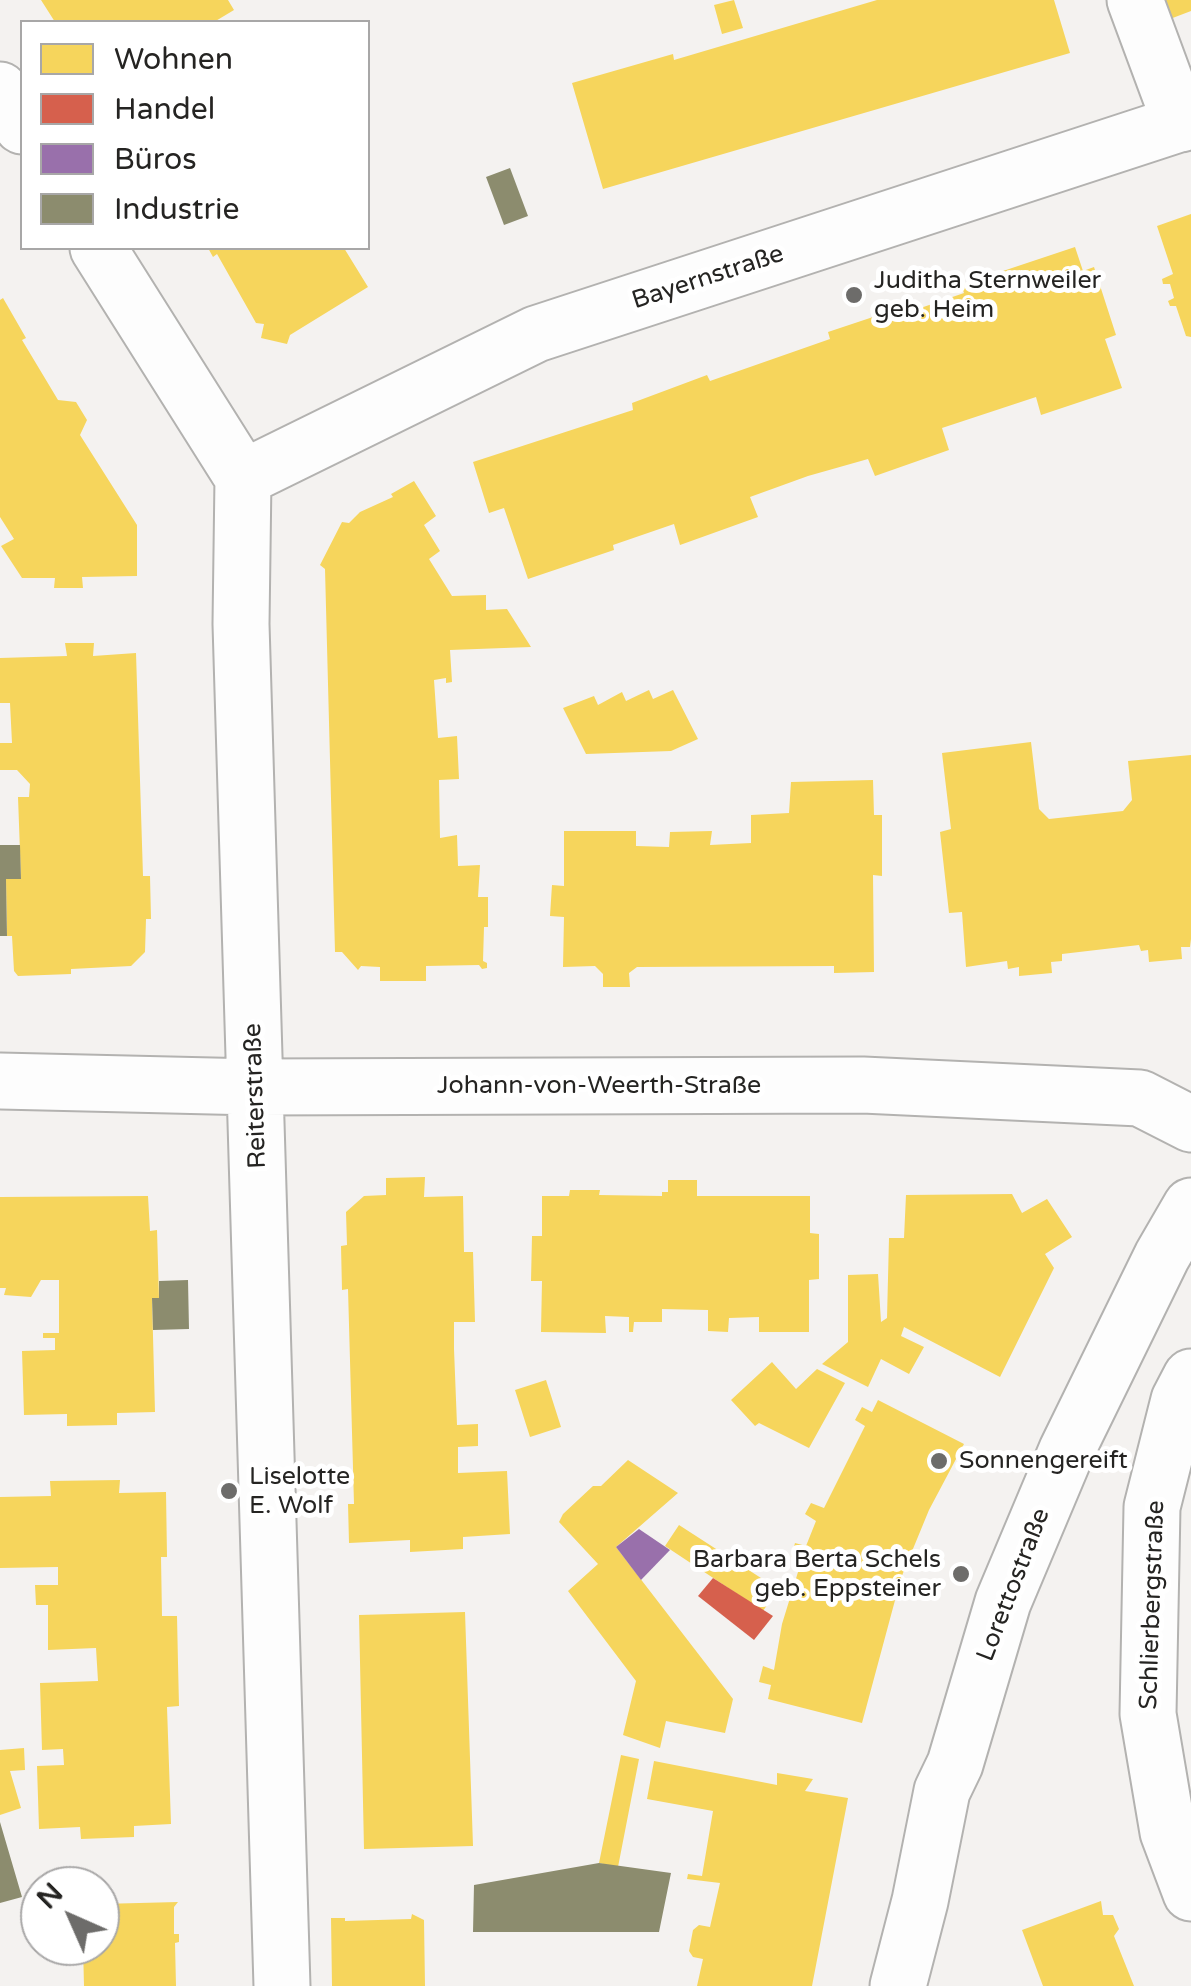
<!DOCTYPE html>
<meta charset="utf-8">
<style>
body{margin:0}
#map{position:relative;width:1191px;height:1986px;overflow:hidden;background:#f4f2f0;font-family:"Varela Round",sans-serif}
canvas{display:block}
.legend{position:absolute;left:20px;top:20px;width:350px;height:230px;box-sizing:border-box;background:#fff;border:2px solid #a8a7a7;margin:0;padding:12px 18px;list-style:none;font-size:30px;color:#252422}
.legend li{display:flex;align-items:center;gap:20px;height:50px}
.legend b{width:50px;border:2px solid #a8a7a7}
.north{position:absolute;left:20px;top:1866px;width:100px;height:100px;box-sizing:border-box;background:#fff;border:2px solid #a8a7a7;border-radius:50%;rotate:315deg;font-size:28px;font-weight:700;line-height:40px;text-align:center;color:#252422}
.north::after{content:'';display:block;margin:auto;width:35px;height:45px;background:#6d6c6a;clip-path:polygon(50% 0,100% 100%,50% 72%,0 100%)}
</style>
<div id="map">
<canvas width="1191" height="1986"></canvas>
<ul class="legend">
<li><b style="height:28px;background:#f6d55c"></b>Wohnen</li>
<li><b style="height:28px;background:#d6604d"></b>Handel</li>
<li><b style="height:28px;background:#9970ab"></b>Büros</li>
<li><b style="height:28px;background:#8c8c6e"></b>Industrie</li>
</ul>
<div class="north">N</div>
</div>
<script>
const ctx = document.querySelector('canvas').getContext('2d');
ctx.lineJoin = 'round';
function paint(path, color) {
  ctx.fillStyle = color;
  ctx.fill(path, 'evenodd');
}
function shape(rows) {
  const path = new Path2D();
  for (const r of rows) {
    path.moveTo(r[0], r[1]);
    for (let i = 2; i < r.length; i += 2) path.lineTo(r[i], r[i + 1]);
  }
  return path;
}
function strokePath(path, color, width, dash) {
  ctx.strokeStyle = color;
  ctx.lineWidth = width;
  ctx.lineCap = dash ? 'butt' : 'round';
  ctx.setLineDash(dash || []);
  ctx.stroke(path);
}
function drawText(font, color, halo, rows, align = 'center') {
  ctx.font = font + ' "Varela Round",sans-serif';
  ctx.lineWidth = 10;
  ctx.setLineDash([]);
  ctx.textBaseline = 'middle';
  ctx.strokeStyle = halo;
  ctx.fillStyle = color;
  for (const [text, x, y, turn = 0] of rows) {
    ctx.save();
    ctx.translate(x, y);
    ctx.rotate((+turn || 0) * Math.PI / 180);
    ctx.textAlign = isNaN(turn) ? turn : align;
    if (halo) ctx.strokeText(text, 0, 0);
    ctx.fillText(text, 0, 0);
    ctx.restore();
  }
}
paint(shape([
 [41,0,228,0,234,10,214,22,55,22],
 [734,0,743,28,722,34,714,5],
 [877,0,1054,0,1070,53,603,189,572,83,673,54,674,60],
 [1163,0,1191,0,1191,11,1170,19],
 [1191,214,1191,337,1186,336,1176,306,1170,306,1168,301,1174,298,1170,284,1163,284,1162,279,1173,274,1157,226],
 [1075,247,1083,271,1094,267,1116,335,1105,339,1122,388,1041,415,1036,397,942,428,949,450,875,476,868,459,808,476,750,497,758,517,680,545,674,524,613,545,614,550,528,579,504,508,489,513,473,462,633,410,632,403,707,375,710,381,830,339,828,332,903,307,906,313,964,293,961,285],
 [208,248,344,248,368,287,290,335,287,344,261,338,264,324,256,323,217,254,213,257],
 [3,298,26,338,22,340,58,400,76,402,87,420,80,435,137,525,137,576,82,577,83,588,54,588,55,578,22,578,1,546,14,539,0,517,0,300],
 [414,481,436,516,424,525,440,551,429,559,452,596,486,595,486,610,507,609,531,647,450,650,452,682,446,683,446,678,434,680,438,738,457,736,459,779,439,780,440,838,457,835,458,866,480,865,478,897,488,897,488,927,484,927,483,961,487,963,487,968,482,969,479,965,426,966,426,981,380,981,380,967,361,966,358,970,342,952,335,952,325,569,320,565,342,522,349,523,360,512,393,497,391,494],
 [65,643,94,643,93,656,136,653,143,876,150,876,151,919,146,919,145,952,131,966,71,969,71,974,18,976,14,971,12,936,7,936,6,879,21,879,18,797,29,797,30,784,17,770,0,770,0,743,12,743,10,703,0,703,0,658,67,656],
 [649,690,653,699,673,690,698,739,671,751,586,754,563,708,594,696,598,705,622,692,626,701],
 [1031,742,1039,809,1049,819,1123,811,1132,800,1128,761,1191,755,1191,939,1190,947,1181,947,1182,959,1149,962,1148,950,1141,951,1139,945,1062,954,1062,961,1051,962,1052,973,1019,976,1019,967,1008,969,1007,961,966,967,962,912,949,913,940,832,951,829,942,753],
 [873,780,874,815,882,815,882,876,873,875,874,972,834,973,834,966,637,967,629,973,630,987,603,987,603,974,595,966,563,967,564,917,550,916,552,885,564,886,564,831,636,831,636,846,669,847,670,832,712,831,710,845,751,843,751,815,789,813,791,782],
 [425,1177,424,1197,463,1196,464,1252,473,1252,475,1322,454,1322,454,1349,457,1425,478,1424,478,1446,458,1447,458,1473,507,1471,510,1534,463,1537,463,1549,410,1552,410,1540,349,1543,348,1504,354,1504,348,1289,342,1290,341,1246,347,1245,346,1212,364,1196,386,1195,386,1178],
 [668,1180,697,1180,697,1196,810,1196,810,1233,819,1234,819,1279,809,1280,809,1332,759,1332,759,1317,729,1318,728,1332,708,1331,708,1310,662,1309,662,1322,634,1322,633,1332,629,1332,629,1317,605,1316,606,1333,541,1332,542,1281,531,1281,532,1236,542,1236,542,1196,569,1196,570,1190,600,1190,599,1195,662,1196,662,1192,668,1192],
 [1012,1194,1022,1213,1047,1199,1072,1237,1045,1254,1054,1268,1000,1377,904,1327,901,1336,924,1347,909,1374,881,1359,868,1387,822,1364,848,1342,848,1275,878,1274,881,1322,887,1318,889,1238,904,1238,906,1195],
 [148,1196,150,1231,157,1230,159,1298,152,1298,155,1412,117,1413,117,1425,67,1426,67,1414,24,1415,22,1351,55,1350,55,1338,43,1338,43,1333,59,1333,59,1280,41,1280,31,1297,4,1295,6,1288,0,1288,0,1197],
 [772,1362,796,1389,817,1369,845,1383,809,1448,759,1423,755,1426,731,1400],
 [546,1380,561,1427,530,1437,515,1390],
 [878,1400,964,1444,929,1510,901,1578,862,1723,768,1699,771,1685,759,1682,763,1666,774,1670,782,1624,802,1559,791,1557,795,1543,806,1546,816,1521,805,1514,811,1503,824,1508,865,1426,855,1420,862,1407,872,1412],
 [628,1460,678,1493,616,1547,733,1699,725,1733,666,1721,660,1748,623,1735,636,1681,568,1591,598,1564,559,1522,563,1514,593,1486,601,1486],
 [120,1480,119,1493,166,1492,167,1557,161,1557,162,1616,177,1616,178,1663,179,1706,167,1707,171,1824,134,1826,134,1837,81,1839,80,1827,39,1829,37,1766,64,1765,63,1749,42,1750,40,1683,98,1681,96,1648,48,1650,48,1605,36,1605,35,1585,58,1585,58,1567,0,1568,0,1497,51,1496,50,1481],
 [679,1525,778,1589,763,1611,665,1546],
 [465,1612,473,1846,364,1849,359,1615],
 [24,1748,25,1770,10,1771,21,1808,0,1815,0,1750],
 [621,1755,639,1759,618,1867,599,1863],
 [654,1761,777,1785,777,1773,813,1779,805,1791,848,1798,812,1986,697,1986,703,1959,693,1957,689,1951,693,1930,699,1925,710,1927,720,1883,687,1879,688,1874,702,1876,713,1811,647,1799],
 [1101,1901,1103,1915,1113,1915,1119,1929,1114,1936,1134,1986,1043,1986,1022,1930],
 [178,1902,174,1907,174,1934,179,1934,179,1942,175,1943,176,1986,84,1986,83,1946,100,1946,100,1904],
 [412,1914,424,1920,425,1986,332,1986,331,1918,345,1918,345,1921,411,1919]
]), '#f6d55c');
paint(shape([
 [713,1578,773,1616,754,1640,698,1596]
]), '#d6604d');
paint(shape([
 [639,1529,670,1550,641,1580,616,1547]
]), '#9970ab');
paint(shape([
 [510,168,528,216,504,225,486,177],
 [0,845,20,845,21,879,6,879,7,936,0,936],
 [188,1280,189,1329,153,1330,152,1298,159,1298,159,1281],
 [0,1822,22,1897,0,1903],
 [599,1863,671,1873,659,1932,473,1932,474,1885]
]), '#8c8c6e');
const minor = shape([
 [1135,0,1181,124],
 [0,90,22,126],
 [98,248,243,478,241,624,282,1986],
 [243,478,536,334,1191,120],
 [0,1081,255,1087,863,1085,1140,1098,1191,1124],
 [1191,1377,1179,1400,1152,1507,1148,1714,1168,1832,1191,1893],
 [898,1986,920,1901,942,1791,955,1764,1003,1602,1067,1450,1162,1256,1191,1206]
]);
strokePath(minor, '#b3b2b0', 59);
strokePath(minor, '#fdfdfd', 55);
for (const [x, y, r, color] of [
 [854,295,10,"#6d6c6a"],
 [939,1461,10,"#6d6c6a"],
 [229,1491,10,"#6d6c6a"],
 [961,1574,10,"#6d6c6a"]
]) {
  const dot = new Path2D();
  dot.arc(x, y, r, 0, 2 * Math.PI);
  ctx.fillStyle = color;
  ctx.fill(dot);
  strokePath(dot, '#fff', 4);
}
drawText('25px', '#252422', '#fff', [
 ["Bayernstraße",708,278,-18],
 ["Johann-von-Weerth-Straße",599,1086],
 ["Reiterstraße",256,1096,-92],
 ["Lorettostraße",1014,1585,-69],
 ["Schlierbergstraße",1153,1605,-88]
]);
drawText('25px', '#252422', '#fff', [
 ["Juditha Sternweiler",874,281],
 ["geb. Heim",874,310],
 ["Sonnengereift",959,1461],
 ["Liselotte",249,1477],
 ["E. Wolf",249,1506],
 ["Barbara Berta Schels",941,1560,"right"],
 ["geb. Eppsteiner",941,1589,"right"]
], 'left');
</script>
